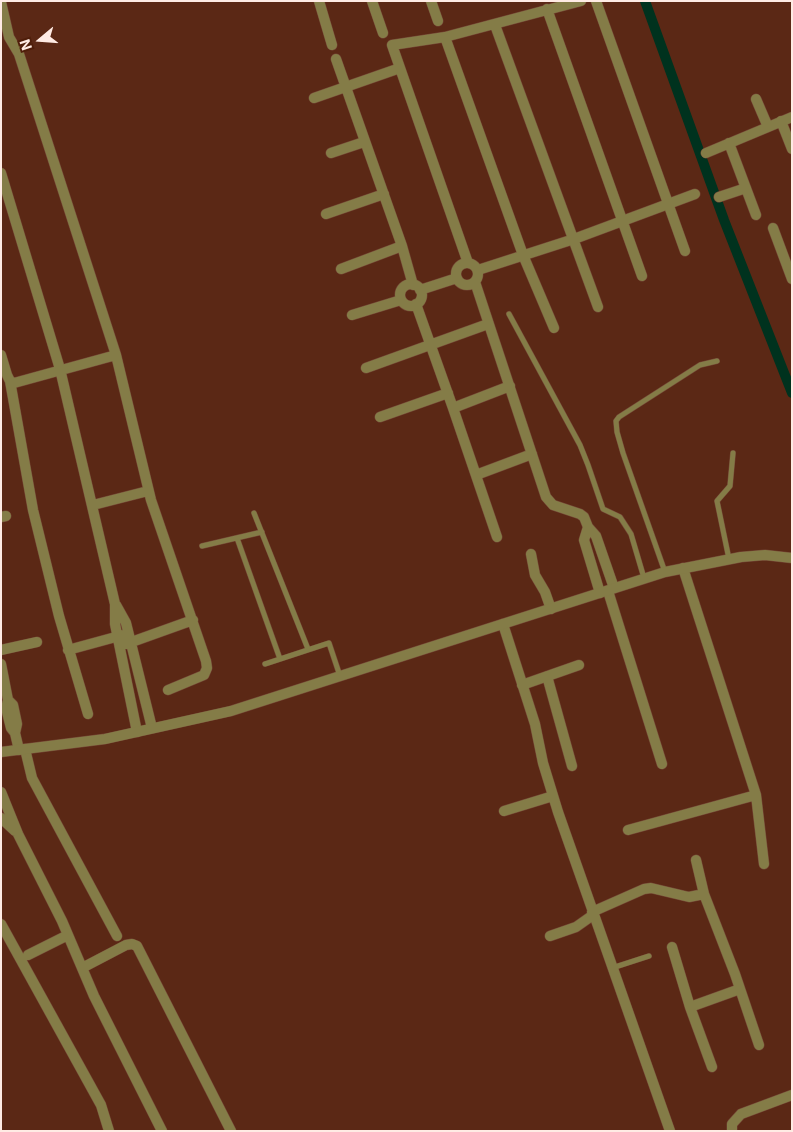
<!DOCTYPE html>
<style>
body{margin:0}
#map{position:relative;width:793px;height:1132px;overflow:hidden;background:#5b2815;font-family:Inter,sans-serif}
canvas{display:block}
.frame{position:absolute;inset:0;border:2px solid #ffebe4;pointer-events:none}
.north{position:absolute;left:15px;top:15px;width:50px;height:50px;-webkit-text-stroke:4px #4f1e0a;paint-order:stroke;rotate:252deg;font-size:14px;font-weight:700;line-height:20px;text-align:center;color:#ffebe4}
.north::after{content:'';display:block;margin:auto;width:18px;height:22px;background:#ffebe4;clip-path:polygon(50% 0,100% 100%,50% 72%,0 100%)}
</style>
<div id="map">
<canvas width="793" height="1132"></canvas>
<div class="frame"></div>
<div class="north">N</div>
</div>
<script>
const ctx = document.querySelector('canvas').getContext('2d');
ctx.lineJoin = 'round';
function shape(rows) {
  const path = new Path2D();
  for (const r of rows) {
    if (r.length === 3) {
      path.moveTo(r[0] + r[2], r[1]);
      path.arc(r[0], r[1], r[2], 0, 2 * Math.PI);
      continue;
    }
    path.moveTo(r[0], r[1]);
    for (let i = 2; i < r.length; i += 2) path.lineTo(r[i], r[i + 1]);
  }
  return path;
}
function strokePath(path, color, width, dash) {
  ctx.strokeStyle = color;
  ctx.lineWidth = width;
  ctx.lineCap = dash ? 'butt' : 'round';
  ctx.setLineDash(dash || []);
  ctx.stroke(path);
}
strokePath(shape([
 [645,1,724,220,792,393]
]), '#00321e', 10);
const service = shape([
 [509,314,580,445,588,465,603,509,620,517,631,534,644,578],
 [254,513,308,649],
 [237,538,280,659],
 [202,546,262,532],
 [729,559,717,501,730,486,733,453],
 [665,572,623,453,617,432,616,421,619,417,700,365,717,361],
 [265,664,329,643,340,676],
 [612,968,649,956]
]);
const minor = shape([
 [319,1,332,45],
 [372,1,383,33],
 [431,1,438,21],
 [596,1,685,251],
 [1,2,9,37,19,54,116,355,151,500,206,661,207,668,204,675,168,690],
 [547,9,642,276],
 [495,25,598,307],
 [445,37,523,255,554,328],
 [336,59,402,246,413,285],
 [314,98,400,68],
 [756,99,768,127],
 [781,121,792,149],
 [729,143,756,215],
 [331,153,364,142],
 [706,153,792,117],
 [1,173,60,369,115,604,115,624,137,732],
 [719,197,746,188],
 [326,214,384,194],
 [773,228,792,279],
 [468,263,392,45,445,37,581,1],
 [467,274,11],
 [341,269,402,246],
 [478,270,574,239,695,194],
 [475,282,546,497,553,505,580,514,584,517,588,527,596,536,614,588],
 [411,295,11],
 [420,290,457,278],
 [416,304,453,408,497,537],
 [352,315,401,300],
 [1,355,7,375,10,381,14,383,116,355],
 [366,368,488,324],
 [10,381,33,510,59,616,88,714],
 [453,408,510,386],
 [380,417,448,393],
 [476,475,532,454],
 [93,505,148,491],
 [1,517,6,516],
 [588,527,584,540,600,593],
 [531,554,535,575,545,592,551,609],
 [683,568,756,795,764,864],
 [608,591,662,764],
 [116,605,126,623,152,728],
 [503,624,535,724,543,763,558,812,670,1131],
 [126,644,193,620],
 [1,650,37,642],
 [68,650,123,635],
 [1,664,8,700,6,708,11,728,15,733,19,750],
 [547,676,572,766],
 [522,685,579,665],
 [8,700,13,705,17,724,15,733],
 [25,749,32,778,117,936],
 [1,792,18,834,62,921,94,996,162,1131],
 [504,811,553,796],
 [1,818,15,831],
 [628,830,756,795],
 [696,860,704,894],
 [592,912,644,889,651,888,689,897,704,894,735,974,759,1045],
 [1,924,101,1105,109,1131],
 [550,936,576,927,593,915],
 [672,947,690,1007],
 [28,955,68,935],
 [82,968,126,945,132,944,137,946,231,1131],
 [712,1067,690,1007,740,989],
 [732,1131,732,1124,741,1114,792,1095]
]);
const tertiary = shape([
 [1,752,105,739,231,711,665,572,741,557,765,555,792,558]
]);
strokePath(service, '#754736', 6);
strokePath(minor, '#754736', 11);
strokePath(tertiary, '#754736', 11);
strokePath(service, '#847c47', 5);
strokePath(minor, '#847c47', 10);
strokePath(tertiary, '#847c47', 10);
</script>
